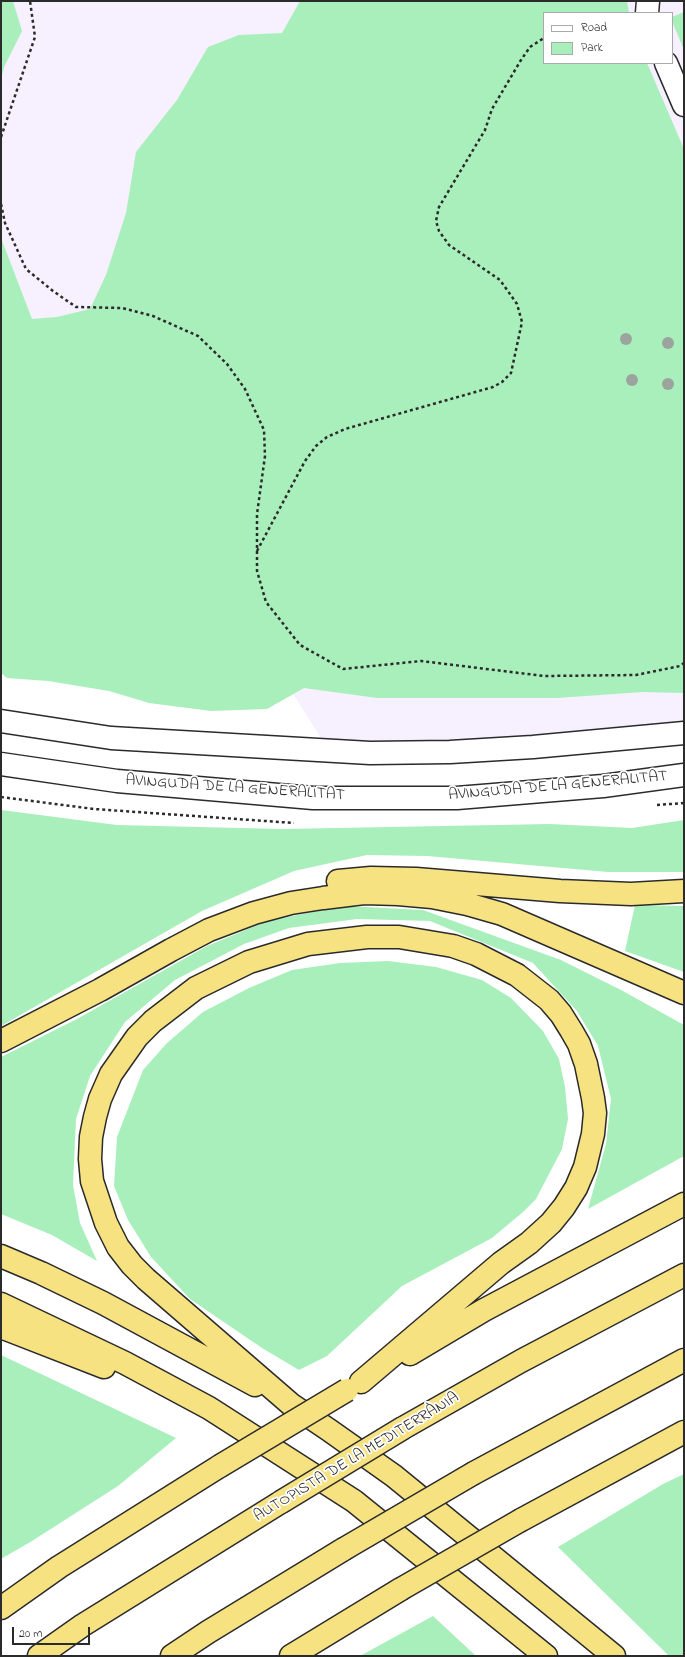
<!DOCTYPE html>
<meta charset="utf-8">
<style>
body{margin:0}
#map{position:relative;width:685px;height:1657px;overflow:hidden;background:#fff;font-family:"Indie Flower",sans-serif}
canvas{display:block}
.frame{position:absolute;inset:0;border:2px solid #2b2b2b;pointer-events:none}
.legend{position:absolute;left:543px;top:12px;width:130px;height:52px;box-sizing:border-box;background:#fff;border:1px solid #aaa;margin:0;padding:5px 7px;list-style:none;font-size:12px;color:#2b2b2b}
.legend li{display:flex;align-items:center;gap:8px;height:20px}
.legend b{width:20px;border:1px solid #aaa}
.scale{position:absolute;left:12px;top:1627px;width:78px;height:18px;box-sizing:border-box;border:2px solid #2b2b2b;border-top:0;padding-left:5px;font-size:12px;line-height:14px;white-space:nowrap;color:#2b2b2b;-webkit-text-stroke:3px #fff;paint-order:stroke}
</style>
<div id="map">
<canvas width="685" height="1657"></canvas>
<div class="frame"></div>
<ul class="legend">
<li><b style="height:5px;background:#fff"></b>Road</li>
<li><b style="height:11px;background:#a9efbb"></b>Park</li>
</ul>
<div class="scale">20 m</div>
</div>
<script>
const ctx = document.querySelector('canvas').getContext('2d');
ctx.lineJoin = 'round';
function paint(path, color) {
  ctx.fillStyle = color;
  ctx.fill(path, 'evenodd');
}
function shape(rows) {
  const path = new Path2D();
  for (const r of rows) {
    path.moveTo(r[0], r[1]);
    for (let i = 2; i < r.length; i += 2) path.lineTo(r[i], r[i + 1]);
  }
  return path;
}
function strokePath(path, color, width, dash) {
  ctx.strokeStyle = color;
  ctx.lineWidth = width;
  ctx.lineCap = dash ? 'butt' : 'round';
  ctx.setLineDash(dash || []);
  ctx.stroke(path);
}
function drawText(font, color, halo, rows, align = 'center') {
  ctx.font = font + ' "Indie Flower",sans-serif';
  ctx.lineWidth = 3.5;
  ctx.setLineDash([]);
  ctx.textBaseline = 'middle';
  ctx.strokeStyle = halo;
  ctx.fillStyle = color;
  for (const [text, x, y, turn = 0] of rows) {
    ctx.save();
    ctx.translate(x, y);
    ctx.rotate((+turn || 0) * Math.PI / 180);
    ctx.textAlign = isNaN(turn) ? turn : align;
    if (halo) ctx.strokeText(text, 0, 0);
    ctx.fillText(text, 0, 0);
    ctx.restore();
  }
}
paint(shape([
 [2,1,684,1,684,734,329,751,232,596,22,335,1,265],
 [544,13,672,13,672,63,544,63]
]), '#f6f0ff');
paint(shape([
 [1,1,13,1,22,31,4,67,1,80],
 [300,1,627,1,629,13,544,13,544,63,647,63,684,149,684,693,643,692,557,698,377,698,304,688,267,709,211,711,149,703,109,691,48,681,7,678,1,673,1,238,32,319,57,317,90,309,106,275,126,213,136,152,177,100,208,47,239,35,282,33],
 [684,12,684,50,672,21,672,17],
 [1,810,117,825,282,829,550,824,632,828,684,820,684,872,608,872,427,856,367,855,294,871,202,911,1,1026],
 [635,905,684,906,684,972,625,951],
 [346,906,423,910,561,960,621,990,684,1025,684,1156,588,1209,606,1144,611,1099,598,1046,577,1011,533,963,430,921,357,919,289,928,244,944,175,980,125,1022,90,1076,76,1119,73,1185,80,1223,97,1261,52,1235,1,1214,1,1057,77,1019,207,946,270,920],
 [388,961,436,967,482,980,511,998,543,1031,559,1059,565,1087,568,1119,562,1149,536,1199,523,1212,492,1238,402,1286,327,1356,299,1370,262,1348,190,1299,151,1257,128,1220,114,1186,117,1137,143,1070,167,1043,203,1012,249,988,292,970,340,963],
 [1,1355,176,1438,118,1486,32,1541,1,1559],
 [684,1474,684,1656,669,1656,558,1547,663,1484],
 [433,1616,476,1656,360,1656]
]), '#a9efbb');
const minor = shape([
 [647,13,648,1],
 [666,63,684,105],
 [1,721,111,738,370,753,450,752,533,747,684,733],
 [1,764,117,781,313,798,457,798,603,786,684,775]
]);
const highway = shape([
 [338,881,371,878,416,879,560,891,631,894,684,891],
 [1,1041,100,990,171,950,209,930,254,913,291,903,323,898,364,893,398,894,432,897,467,904,502,914,684,993],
 [1,1256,41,1273,103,1303,255,1385],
 [1,1304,125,1363,209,1408,354,1501,546,1656],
 [1,1327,104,1367],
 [410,1354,484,1310,684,1204],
 [292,1405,329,1430,394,1476,614,1656],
 [294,1407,146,1279,132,1265,118,1247,106,1223,92,1181,90,1159,91,1137,95,1117,100,1099,111,1074,137,1037,153,1021,196,988,249,962,308,944,367,937,399,937,453,946,476,954,517,975,549,1000,561,1014,571,1030,579,1044,586,1064,593,1098,595,1113,593,1134,585,1167,576,1188,564,1207,551,1223,529,1243,501,1263,361,1382],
 [403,1428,521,1361,684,1275],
 [474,1473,684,1360],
 [521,1520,684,1432],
 [1,1608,59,1567,220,1466],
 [39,1656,83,1625,281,1502],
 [172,1656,208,1632,344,1549],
 [291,1656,401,1589]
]);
strokePath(minor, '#2b2b2b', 25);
strokePath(highway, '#2b2b2b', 25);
strokePath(shape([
 [1,137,35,37,30,1],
 [1,204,5,223,26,269,53,291,76,307,122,308,153,316,198,336,227,364,245,389,264,430,265,456,257,514,257,571,266,602,300,645,343,669,421,661,544,676,636,675,680,666,684,663],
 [257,551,305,461,316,446,327,437,345,429,493,387,502,382,511,373,522,322,517,304,500,280,449,245,439,231,436,221,439,207,485,130,492,109,521,60,530,47,544,38],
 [1,797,94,809,294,823],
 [657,805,684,803]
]), '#2b2b2b', 2.5, [3, 3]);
strokePath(minor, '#fff', 22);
strokePath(highway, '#f7e281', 22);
const highwayBridge = shape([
 [220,1466,347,1390],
 [281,1502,403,1428],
 [344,1549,474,1473],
 [401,1589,521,1520]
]);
strokePath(highwayBridge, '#2b2b2b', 25, []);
strokePath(highwayBridge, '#f7e281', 22);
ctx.fillStyle = '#9ba59e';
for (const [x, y] of [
 [626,339],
 [668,343],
 [632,380],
 [668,384]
]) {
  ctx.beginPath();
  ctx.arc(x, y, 6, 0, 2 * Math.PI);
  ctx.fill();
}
drawText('16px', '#2b2b2b', '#fff', [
 ["AVINGUDA DE LA GENERALITAT",558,787,-5],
 ["AVINGUDA DE LA GENERALITAT",235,789,4],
 ["AUTOPISTA DE LA MEDITERRÀNIA",357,1458,-31]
]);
</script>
